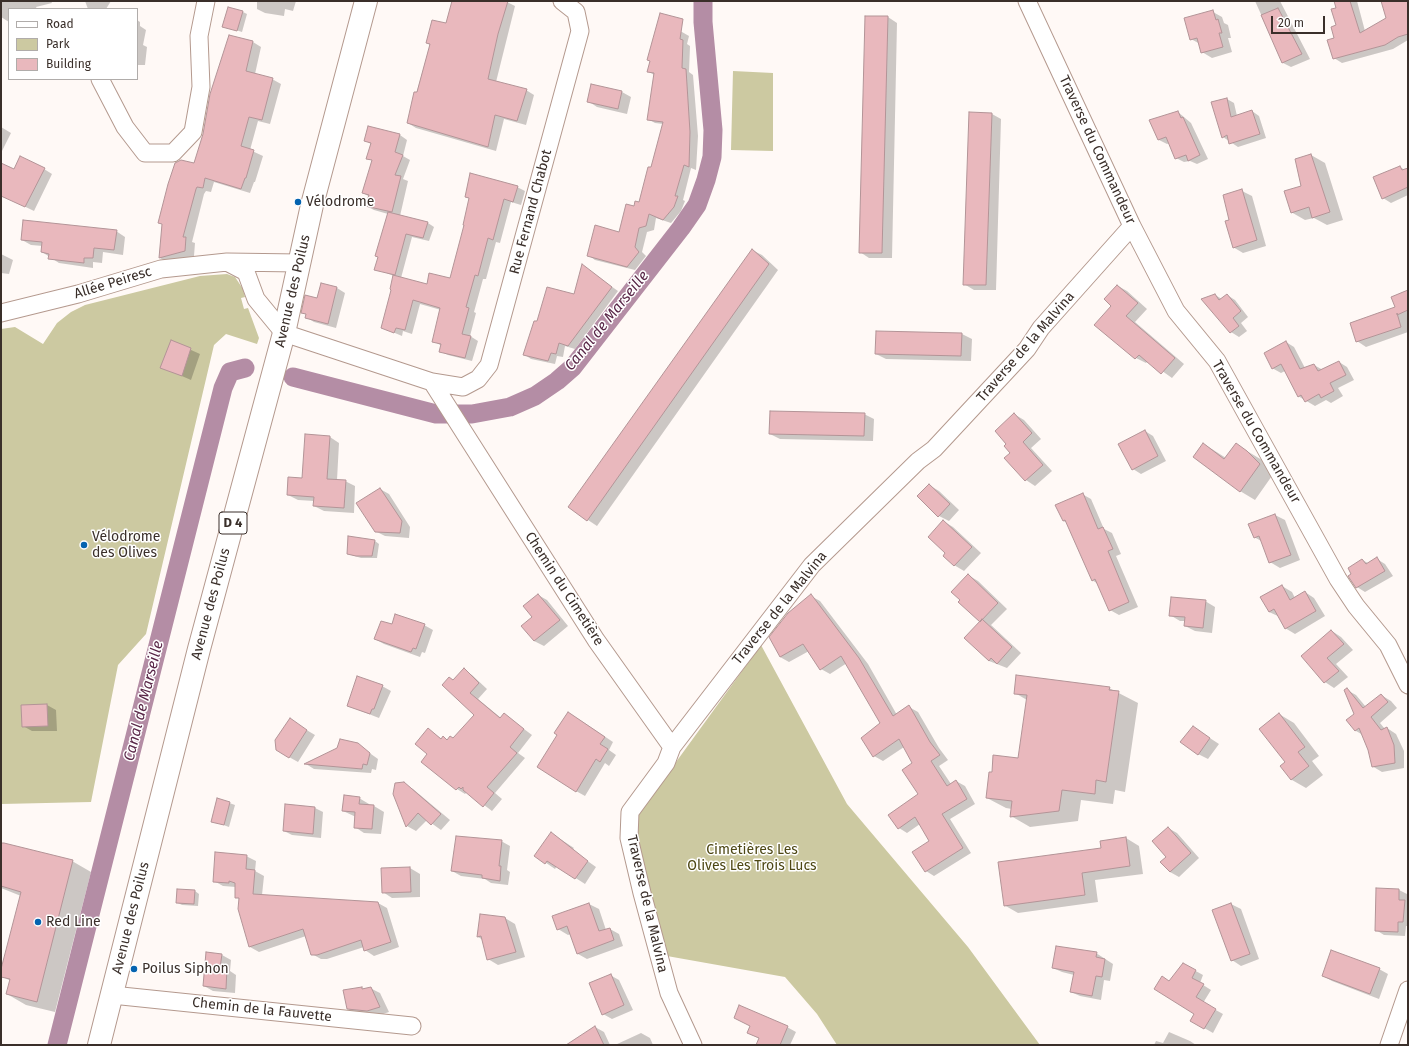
<!DOCTYPE html>
<meta charset="utf-8">
<style>
body{margin:0}
#map{position:relative;width:1409px;height:1046px;overflow:hidden;background:#fff9f6;font-family:"Fira Sans",sans-serif}
canvas{display:block}
.frame{position:absolute;inset:0;border:2px solid #3a2f2a;pointer-events:none}
.legend{position:absolute;left:8px;top:8px;width:130px;height:72px;box-sizing:border-box;background:#fff;border:1px solid #b0acaa;margin:0;padding:5px 7px;list-style:none;font-size:12px;color:#3a2f2a}
.legend li{display:flex;align-items:center;gap:8px;height:20px}
.legend b{width:20px;border:1px solid #b0acaa}
.scale{position:absolute;left:1271px;top:16px;width:54px;height:18px;box-sizing:border-box;border:2px solid #3a2f2a;border-top:0;padding-left:5px;font-size:12px;line-height:14px;white-space:nowrap;color:#3a2f2a;-webkit-text-stroke:3px #fff;paint-order:stroke}
</style>
<div id="map">
<canvas width="1409" height="1046"></canvas>
<div class="frame"></div>
<ul class="legend">
<li><b style="height:5px;background:#fff"></b>Road</li>
<li><b style="height:11px;background:#ccc9a1"></b>Park</li>
<li><b style="height:11px;background:#e9b8bd"></b>Building</li>
</ul>
<div class="scale">20 m</div>
</div>
<script>
const ctx = document.querySelector('canvas').getContext('2d');
ctx.lineJoin = 'round';
function paint(path, color) {
  ctx.fillStyle = color;
  ctx.fill(path, 'evenodd');
}
function shape(rows) {
  const path = new Path2D();
  for (const r of rows) {
    path.moveTo(r[0], r[1]);
    for (let i = 2; i < r.length; i += 2) path.lineTo(r[i], r[i + 1]);
  }
  return path;
}
function strokePath(path, color, width, dash) {
  ctx.strokeStyle = color;
  ctx.lineWidth = width;
  ctx.lineCap = dash ? 'butt' : 'round';
  ctx.setLineDash(dash || []);
  ctx.stroke(path);
}
function drawText(font, color, halo, rows, align = 'center') {
  ctx.font = font + ' "Fira Sans",sans-serif';
  ctx.lineWidth = 3;
  ctx.setLineDash([]);
  ctx.textBaseline = 'middle';
  ctx.strokeStyle = halo;
  ctx.fillStyle = color;
  for (const [text, x, y, turn = 0] of rows) {
    ctx.save();
    ctx.translate(x, y);
    ctx.rotate((+turn || 0) * Math.PI / 180);
    ctx.textAlign = isNaN(turn) ? turn : align;
    if (halo) ctx.strokeText(text, 0, 0);
    ctx.fillText(text, 0, 0);
    ctx.restore();
  }
}
paint(shape([
 [733,71,773,73,773,151,731,150],
 [227,274,235,277,243,289,245,297,241,298,244,309,248,308,259,338,257,344,226,334,214,345,146,634,118,665,91,802,1,804,1,329,15,327,43,344,57,323,71,312,85,305,200,276],
 [761,645,847,804,968,947,1040,1045,837,1045,817,1014,785,977,667,956,632,840,639,813]
]), '#ccc9a1');
paint(shape([
 [1,1,51,1,52,3,36,7,37,9,9,9,9,22,1,17],
 [85,1,111,1,106,9,88,9],
 [257,1,296,1,293,11,285,9,284,16,265,13,257,9],
 [453,1,505,1,515,6,496,82,526,90,534,95,526,125,504,119,496,151,416,128,408,123,430,45,427,43,447,24],
 [1255,1,1280,1,1310,59,1291,67,1283,63],
 [1335,1,1357,1,1365,31,1387,18,1382,1,1408,1,1408,40,1393,49,1342,63,1334,58,1337,26],
 [243,12,247,14,242,32,223,26],
 [1213,12,1222,17,1224,23,1228,25,1231,38,1228,38,1232,52,1212,58,1202,52,1200,44,1191,39],
 [888,17,897,23,892,258,869,258,860,252],
 [137,20,140,22,140,26,146,30,143,45,147,47,145,65,137,65],
 [657,27,682,32,689,36,687,44,690,46,689,72,693,75,698,136,696,170,691,168,683,200,685,201,681,211,671,223,656,218,654,230,647,232,642,252,646,256,635,270,595,260,588,255,620,233,635,207,640,204,651,169,663,124,655,123,648,119,654,75,648,71],
 [253,42,261,47,255,74,272,79,281,84,270,124,258,121,250,150,263,156,255,182,254,182,250,193,214,182,211,192,206,191,204,194,192,242,195,243,194,256,168,263,160,258,194,164],
 [622,92,631,97,627,114,597,107,588,101],
 [1227,99,1234,103,1237,116,1252,111,1259,116,1266,138,1238,147,1223,137],
 [1178,112,1191,123,1208,159,1197,164,1190,161,1184,162,1176,158,1170,143,1167,144,1159,140,1150,120],
 [992,114,1001,119,996,290,974,290,964,284],
 [1,127,11,133,1,153],
 [400,135,407,140,403,156,410,160,403,179,408,181,400,216,428,223,434,227,429,241,412,237,401,278,428,285,451,279,465,225,517,187,525,191,521,205,511,202,500,243,496,242,486,279,483,279,474,312,476,313,470,336,478,341,472,361,448,355,440,351,442,346,433,341,441,310,420,304,412,334,403,331,402,336,383,328,393,289,394,276,376,269,379,257,376,256,388,214,374,210,366,206,370,197,363,193,373,161,368,158,371,144,366,141],
 [1311,155,1325,163,1343,220,1327,225,1314,218,1305,220,1291,212,1302,186,1296,160],
 [1,164,14,170,44,169,52,174,34,211,1,195],
 [1400,167,1405,170,1408,169,1408,195,1391,203,1383,198],
 [1242,191,1252,196,1266,246,1243,253,1233,247,1230,220],
 [116,231,125,237,123,255,103,252,102,263,93,262,93,268,59,263,42,252,43,246,31,245,22,240],
 [752,250,762,255,778,270,597,526,588,520,569,507],
 [1,254,13,260,9,274,1,273],
 [588,270,618,291,575,349,565,346,563,357,557,356,555,364,531,359,525,355,537,323,575,295],
 [321,284,337,288,345,293,336,328,314,322,306,317,307,315,302,312,318,299],
 [1118,286,1127,291,1147,309,1135,322,1184,364,1172,378,1148,361,1146,363,1136,358,1113,306],
 [1408,291,1408,332,1366,347,1357,341,1396,308],
 [1215,295,1222,299,1227,295,1235,300,1248,317,1241,323,1247,331,1239,337,1231,332,1203,300],
 [877,332,962,334,972,339,971,361,886,359,876,354],
 [171,341,200,354,191,380,161,367],
 [1286,342,1294,347,1305,368,1314,365,1323,370,1339,362,1347,367,1354,380,1338,388,1343,396,1331,403,1326,400,1315,406,1298,396,1285,371,1281,373,1272,368],
 [864,414,874,419,873,441,780,439,770,434],
 [1014,414,1024,420,1041,439,1031,448,1052,471,1035,486,1026,480,1008,444],
 [1145,431,1153,436,1166,461,1141,474,1133,469],
 [330,437,339,443,337,480,345,481,355,486,354,513,324,511,314,506,314,501,298,500,288,495,302,479],
 [1204,444,1226,458,1237,445,1262,460,1274,473,1255,500,1240,491],
 [929,485,939,491,959,510,949,521,939,516],
 [380,489,389,494,410,527,409,538,385,536,375,531],
 [1082,494,1091,499,1104,529,1112,533,1121,554,1116,556,1138,607,1119,615,1110,610,1098,584,1092,580,1068,523,1063,521],
 [1275,515,1285,520,1300,560,1280,568,1270,562,1263,542,1254,537],
 [943,521,953,527,981,553,964,571,954,565,947,553],
 [375,541,379,544,377,558,361,558,348,554],
 [1377,559,1385,564,1393,576,1365,592,1357,587,1353,574,1362,560,1368,563],
 [968,575,978,581,1007,609,991,625,1021,653,1007,668,989,661,966,638,981,622,961,600],
 [1282,586,1292,592,1295,598,1305,592,1314,598,1325,616,1295,634,1285,628,1280,617,1269,612],
 [538,595,547,600,568,626,544,646,534,641,533,617],
 [811,596,820,601,868,664,897,715,909,707,918,712,939,748,948,760,939,766,951,784,956,781,965,786,975,804,950,819,971,853,934,876,926,871,931,842,920,824,907,833,899,828,919,795,914,764,904,747,883,761,874,756,881,723,847,663,830,674,821,669,809,651,789,662,780,657],
 [1205,601,1215,607,1212,633,1195,631,1185,626,1186,621,1180,621,1170,615],
 [392,625,424,625,433,630,425,653,422,652,420,657,384,644,375,639],
 [1332,631,1341,637,1353,650,1336,664,1348,677,1334,688,1325,682,1302,656],
 [464,670,472,675,487,689,478,699,501,718,504,714,532,735,518,753,525,758,495,793,502,799,492,811,467,792,465,794,457,789,428,754,428,730,442,739,444,738,448,740,453,739,476,715,449,678,454,680],
 [382,686,391,691,379,718,348,706],
 [1109,688,1138,703,1125,792,1115,790,1113,804,1081,800,1078,821,1030,827,1011,816,1012,809,1006,808,987,798,993,773,1019,759,1027,700,1015,693],
 [1347,690,1356,695,1366,707,1381,695,1391,701,1397,708,1380,723,1385,729,1387,728,1396,734,1404,751,1404,768,1382,772,1372,766,1369,750,1363,735,1356,731,1348,720,1355,715],
 [47,705,56,710,57,731,32,731,23,726],
 [1279,714,1294,723,1319,756,1312,761,1323,775,1306,788,1292,780,1282,766,1287,762],
 [577,718,613,742,609,750,616,755,609,766,605,763,585,796,576,791],
 [298,725,315,735,298,762,289,757],
 [1193,727,1219,744,1208,759,1198,754],
 [357,744,378,759,376,770,372,769,371,773,314,769,306,764,338,749],
 [403,783,413,789,450,820,441,830,427,820,416,831,407,826,394,794],
 [359,798,369,804,369,806,374,806,384,812,381,834,364,833,355,827,356,817,343,811],
 [218,799,235,805,229,827,212,821],
 [315,808,323,812,321,838,292,835,284,831],
 [1168,828,1177,833,1199,858,1179,877,1170,872,1168,857],
 [551,833,574,848,572,850,596,867,585,884,557,866,555,869,536,856],
 [1126,838,1139,846,1143,874,1095,880,1098,902,1018,913,1004,905,1102,849],
 [501,841,510,846,507,870,510,872,508,885,491,883,485,879,461,876,452,871],
 [1,844,72,861,91,872,55,1012,26,1005,7,994,11,981,1,976,21,896,1,888],
 [246,856,256,861,255,871,264,876,262,895,378,903,387,908,399,947,374,956,365,950,364,947,327,959,321,959,312,954,306,936,259,952,250,947,239,909,240,899,236,897,236,887,223,886,214,881],
 [410,868,420,874,420,897,392,898,383,892],
 [1399,890,1407,894,1408,926,1406,926,1405,936,1384,935,1376,930],
 [195,891,199,894,198,906,182,905,178,903],
 [589,904,599,909,606,930,610,929,619,934,623,946,587,959,578,954,571,934,568,935,558,929],
 [1231,904,1241,909,1259,959,1241,966,1232,960],
 [481,915,505,918,515,924,525,957,498,965,488,959,483,940,478,937],
 [1096,953,1113,964,1110,981,1104,980,1101,1000,1080,996,1071,992,1074,975,1062,972,1053,968],
 [222,955,231,960,230,971,236,975,235,993,213,991,204,986],
 [1183,964,1203,975,1200,983,1211,990,1203,1003,1223,1014,1213,1033,1192,1021,1195,1014,1170,982],
 [1379,969,1388,974,1379,999,1332,981,1323,976],
 [610,975,619,980,633,1010,612,1019,603,1014],
 [370,988,380,993,389,1012,377,1016,358,1014,348,1009,344,991],
 [735,1018,787,1027,796,1032,790,1045,757,1045,760,1039,748,1033,751,1026],
 [595,1027,604,1032,610,1045,573,1045,572,1043],
 [1169,1032,1190,1041,1196,1045,1154,1045,1156,1041,1163,1043],
 [641,1033,650,1038,653,1045,615,1045]
]), '#0003');
strokePath(shape([
 [293,377,436,414,472,414,510,407,535,396,557,381,573,367,681,228,697,205,706,180,712,157,713,130,703,22,703,1],
 [57,1045,223,388,230,372,245,368]
]), '#b48da5', 19);
const building = shape([
 [452,1,508,1,498,34,488,79,527,89,517,121,495,115,488,147,407,123,414,92,417,92,430,44,426,43,432,20,446,23,452,1],
 [1334,1,1350,1,1360,33,1386,18,1381,1,1408,1,1408,34,1398,37,1385,45,1333,59,1327,40,1334,38,1331,27,1336,25,1331,9,1336,8,1334,1],
 [228,7,243,11,237,31,222,27,228,7],
 [1278,8,1302,54,1282,63,1261,15,1278,8],
 [1213,10,1216,20,1218,19,1222,33,1219,33,1223,47,1201,53,1197,38,1190,40,1184,18,1213,10],
 [660,13,683,19,680,39,683,40,682,68,686,69,690,132,689,167,684,165,675,196,678,196,674,207,663,220,649,214,646,226,639,228,635,247,639,252,627,267,587,256,595,225,619,232,626,204,634,206,635,201,639,202,648,167,651,167,663,122,647,120,654,73,647,72,650,61,647,60,660,13],
 [865,16,888,16,882,253,859,253,865,16],
 [229,35,253,41,246,71,273,78,262,120,249,117,241,146,254,150,246,178,245,178,241,189,205,178,203,188,197,187,196,189,183,237,186,237,185,251,159,258,162,224,158,223,168,184,175,163,181,160,194,163,203,134,210,94,229,35],
 [591,84,622,91,618,109,587,102,591,84],
 [1227,98,1231,117,1252,110,1260,134,1229,144,1227,135,1222,138,1211,102,1227,98],
 [1178,111,1181,118,1183,117,1200,155,1188,161,1186,155,1175,159,1166,137,1158,140,1149,120,1178,111],
 [969,112,992,113,986,285,963,285,969,112],
 [368,126,400,134,395,152,403,155,395,175,401,176,392,212,365,206,369,195,362,193,372,160,366,159,371,143,364,141,368,126],
 [1311,154,1330,212,1312,218,1309,207,1291,213,1284,191,1301,186,1295,159,1311,154],
 [20,156,45,168,25,207,1,196,1,163,14,169,20,156],
 [1400,166,1402,170,1408,168,1408,187,1382,199,1373,177,1400,166],
 [470,173,518,186,513,202,504,199,493,240,488,238,478,276,475,275,466,307,469,308,462,334,471,336,465,358,439,352,441,344,432,342,440,308,413,300,405,330,396,328,394,333,381,328,391,290,390,289,393,275,427,284,429,273,450,278,464,225,463,225,469,198,465,197,470,173],
 [1242,189,1257,240,1233,248,1225,221,1229,220,1223,195,1242,189],
 [388,212,428,222,423,238,406,234,395,275,374,270,378,257,375,256,388,212],
 [23,220,117,230,114,250,94,248,93,258,84,258,84,263,48,259,49,254,41,252,42,242,21,240,23,220],
 [752,249,769,264,587,521,568,507,752,249],
 [582,264,612,287,568,346,559,343,556,354,551,353,548,361,523,355,534,321,537,321,547,287,574,294,582,264],
 [321,283,337,287,328,324,305,318,306,314,301,313,305,295,317,298,321,283],
 [1117,285,1138,303,1126,316,1175,358,1161,374,1139,355,1135,359,1094,325,1111,306,1104,299,1117,285],
 [1408,290,1408,310,1397,315,1397,313,1401,327,1356,342,1350,323,1395,307,1391,297,1408,290],
 [1215,294,1219,300,1227,294,1241,311,1233,318,1239,326,1230,333,1201,299,1215,294],
 [876,331,962,333,961,356,875,354,876,331],
 [171,340,191,348,182,376,160,368,171,340],
 [1286,341,1300,369,1314,364,1318,371,1339,361,1346,375,1330,383,1334,391,1321,398,1319,394,1305,402,1301,395,1298,397,1281,364,1272,369,1264,353,1286,341],
 [770,411,865,413,864,436,769,434,770,411],
 [1014,413,1032,433,1023,442,1043,465,1025,481,1004,458,1010,453,1004,446,1006,444,995,431,1014,413],
 [1145,430,1158,456,1132,470,1118,444,1145,430],
 [305,434,330,436,327,479,346,480,344,508,313,506,314,497,287,495,288,477,302,478,305,434],
 [1203,443,1224,459,1236,443,1247,451,1260,464,1240,492,1193,457,1203,443],
 [929,484,950,504,938,517,917,496,929,484],
 [380,488,402,521,400,533,375,532,356,503,380,488],
 [1083,493,1098,529,1103,527,1113,549,1108,551,1129,602,1109,611,1095,579,1092,581,1065,520,1063,521,1055,505,1083,493],
 [1275,514,1291,555,1269,563,1259,536,1254,538,1248,524,1275,514],
 [943,520,972,547,954,566,943,556,945,553,928,537,943,520],
 [348,536,375,540,372,556,356,556,347,554,348,536],
 [1377,557,1385,571,1356,588,1348,576,1351,574,1348,568,1362,559,1366,564,1377,557],
 [968,574,998,603,980,622,958,602,960,600,951,592,968,574],
 [1282,585,1290,600,1305,591,1316,611,1285,629,1274,609,1269,612,1260,597,1282,585],
 [538,594,560,620,534,641,521,626,532,617,523,606,538,594],
 [811,594,859,658,893,716,909,705,930,742,940,755,931,761,947,786,956,780,967,799,942,814,963,848,925,872,912,852,929,841,915,817,898,829,888,815,918,794,902,770,912,763,899,739,873,757,861,738,880,723,841,656,820,670,803,644,780,657,769,637,788,613,811,594],
 [1171,597,1206,600,1203,628,1184,626,1185,617,1169,616,1171,597],
 [395,614,425,624,416,649,413,648,411,652,374,639,381,621,392,624,395,614],
 [982,619,1012,647,997,664,991,658,989,661,964,638,982,619],
 [1331,630,1344,644,1327,658,1339,671,1324,683,1301,656,1331,630],
 [464,668,479,683,470,693,500,718,504,713,524,729,510,747,517,753,487,787,494,793,483,807,463,790,463,787,461,789,459,787,456,790,421,762,427,754,415,744,428,728,441,739,443,736,447,740,450,736,453,738,474,715,442,685,449,677,453,680,464,668],
 [1016,675,1110,687,1109,690,1119,691,1106,782,1096,780,1095,794,1062,790,1059,811,1010,817,1012,801,986,798,989,772,992,772,993,755,1018,758,1027,695,1014,694,1016,675],
 [357,676,383,685,374,709,372,709,370,714,347,706,357,676],
 [1347,688,1363,708,1381,694,1388,702,1371,717,1381,730,1387,727,1394,745,1395,763,1372,767,1368,750,1359,728,1355,731,1346,720,1354,714,1344,690,1347,688],
 [47,704,48,726,22,727,21,705,47,704],
 [568,712,605,737,600,744,608,749,600,762,596,759,576,792,537,767,557,735,554,733,568,712],
 [1279,713,1305,747,1298,752,1309,766,1291,780,1280,766,1285,762,1259,729,1279,713],
 [290,718,307,730,289,758,276,750,275,740,290,718],
 [1193,726,1210,738,1198,755,1180,742,1193,726],
 [340,739,358,743,370,753,367,765,363,764,362,769,304,764,337,748,340,739],
 [404,782,441,814,431,825,418,813,406,827,393,794,395,783,404,782],
 [344,795,360,797,359,804,374,805,372,829,354,828,355,812,342,811,344,795],
 [217,798,230,802,224,825,211,822,217,798],
 [285,804,315,807,313,834,283,831,285,804],
 [1168,827,1191,853,1170,872,1160,862,1166,857,1152,841,1168,827],
 [551,832,588,861,575,879,547,861,545,864,534,856,551,832],
 [456,836,502,840,499,866,501,866,500,881,482,878,482,875,451,871,456,836],
 [1126,837,1130,866,1082,873,1085,895,1004,906,998,862,1101,848,1100,841,1126,837],
 [1,843,4,843,73,860,37,1002,6,994,10,979,1,977,1,969,21,892,1,886,1,843],
 [215,852,247,855,246,869,255,870,253,894,378,902,391,942,364,951,361,940,317,955,311,955,303,929,249,947,238,909,239,898,235,898,235,883,229,881,229,883,213,882,215,852],
 [410,867,411,892,382,893,381,868,410,867],
 [1376,888,1399,889,1399,900,1405,900,1403,922,1398,922,1398,932,1375,931,1376,888],
 [177,889,195,890,194,904,176,903,177,889],
 [589,903,599,931,610,928,614,940,577,954,567,926,557,930,552,916,589,903],
 [1231,903,1250,954,1231,961,1212,910,1231,903],
 [480,914,505,917,516,952,487,960,481,936,477,937,480,914],
 [1056,946,1097,952,1096,957,1105,959,1102,977,1096,976,1092,996,1070,992,1074,972,1052,968,1056,946],
 [1331,950,1380,968,1370,994,1322,976,1331,950],
 [206,952,222,954,220,968,227,968,226,989,203,986,206,952],
 [1183,963,1196,970,1192,978,1204,984,1196,997,1216,1009,1204,1029,1190,1021,1194,1014,1154,989,1162,976,1169,981,1183,963],
 [611,974,624,1005,602,1015,589,983,611,974],
 [362,987,362,989,371,987,380,1007,367,1011,347,1009,343,990,362,987],
 [739,1005,788,1026,780,1045,756,1045,759,1038,747,1033,750,1026,734,1018,739,1005],
 [595,1026,604,1045,566,1045,595,1026]
]);
paint(building, '#e9b8bd');
strokePath(building, '#b39497', 1);
const street = shape([
 [1027,1,1132,226,1176,311,1217,361,1338,579,1356,606,1388,645,1408,685],
 [100,79,125,127,145,153,173,153,193,132,201,87,199,36,206,1],
 [227,262,246,272,256,299,284,333,432,382,596,640,672,747],
 [1,313,78,294,161,269,227,262,299,263],
 [432,382,463,387,478,379,489,365,580,31,576,12,562,1],
 [112,995,412,1026],
 [693,1045,669,993,642,893,629,838,630,812,666,763,672,747,812,565,918,461,934,449,1027,349,1041,328,1132,226],
 [1389,1045,1408,990]
]);
const primary = shape([
 [99,1045,199,649,284,333,312,205,366,1]
]);
strokePath(street, '#b4998e', 19);
strokePath(primary, '#b4998e', 24);
strokePath(street, '#fff', 17);
strokePath(primary, '#fff', 22);
for (const [x, y, r, color] of [
 [298,202,4,"#0463b0"],
 [84,545,4,"#0463b0"],
 [38,922,4,"#0463b0"],
 [134,969,4,"#0463b0"]
]) {
  const dot = new Path2D();
  dot.arc(x, y, r, 0, 2 * Math.PI);
  ctx.fillStyle = color;
  ctx.fill(dot);
  strokePath(dot, '#fff', 1.5);
}
for (const [x, y, w] of [
 [233,523,28]
]) {
  const box = new Path2D();
  box.roundRect(x - w / 2, y - 11, w, 22, 3);
  ctx.fillStyle = '#fff';
  ctx.fill(box);
  strokePath(box, '#3a2f2a', 1);
}
drawText('bold 13px', '#3a2f2a', null, [
 ["D 4",233,523]
]);
drawText('14px', '#3a2f2a', '#fff', [
 ["Traverse du Commandeur",1097,150,65],
 ["Rue Fernand Chabot",531,212,-75],
 ["Allée Peiresc",113,283,-17],
 ["Avenue des Poilus",293,291,-77],
 ["Traverse de la Malvina",1026,347,-49],
 ["Traverse du Commandeur",1256,432,60],
 ["Chemin du Cimetière",564,589,57],
 ["Avenue des Poilus",211,604,-75],
 ["Traverse de la Malvina",780,608,-51],
 ["Traverse de la Malvina",647,904,77],
 ["Avenue des Poilus",131,918,-76],
 ["Chemin de la Fauvette",262,1010,6]
]);
drawText('14px', '#3a2f2a', '#fff', [
 ["Vélodrome",306,202],
 ["Vélodrome",92,537],
 ["des Olives",92,553],
 ["Red Line",46,922],
 ["Poilus Siphon",142,969]
], 'left');
drawText('14px', '#4d4714', '#fff', [
 ["Cimetières Les",752,850],
 ["Olives Les Trois Lucs",752,866]
]);
drawText('italic 15px', '#592748', '#fff', [
 ["Canal de Marseille",607,321,-51],
 ["Canal de Marseille",144,701,-76]
]);
</script>
